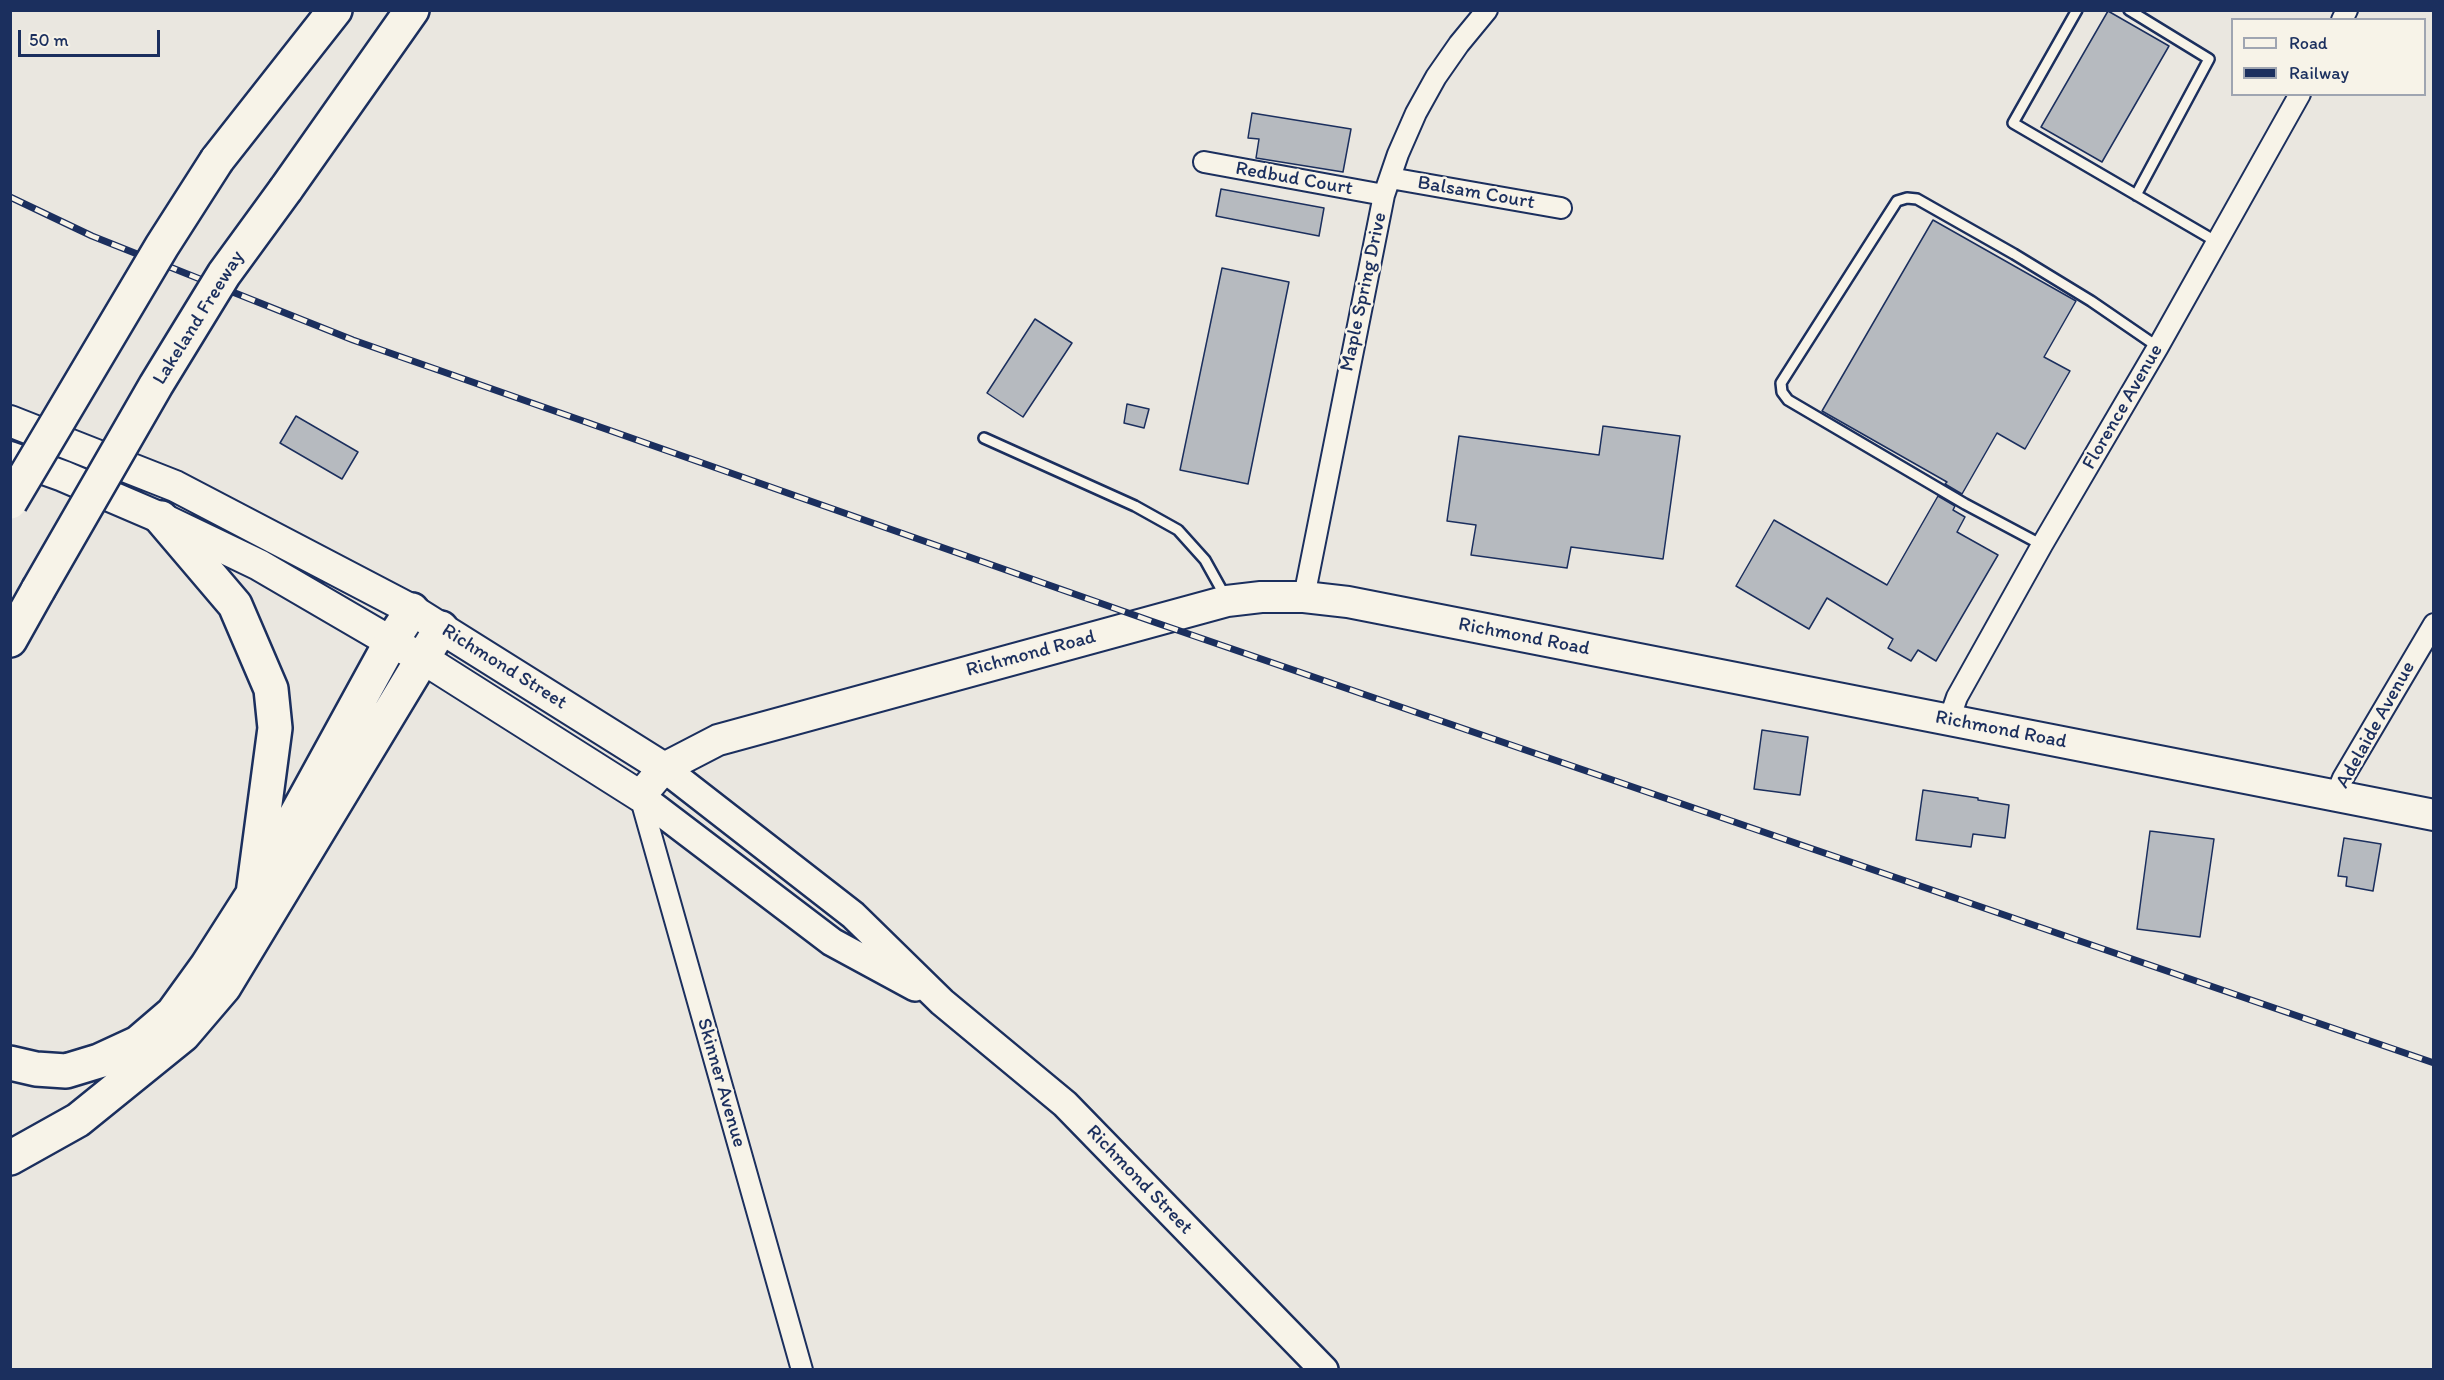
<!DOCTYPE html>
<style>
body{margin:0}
#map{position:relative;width:2444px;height:1380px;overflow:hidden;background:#eae7e0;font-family:Itim,sans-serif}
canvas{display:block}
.frame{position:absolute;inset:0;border:12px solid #1b2f5e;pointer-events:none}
.legend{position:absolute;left:2231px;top:18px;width:195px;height:78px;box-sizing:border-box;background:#f7f3e8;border:2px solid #9fa5b1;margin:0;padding:8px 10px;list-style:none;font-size:18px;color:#1b2f5e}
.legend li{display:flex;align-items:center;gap:12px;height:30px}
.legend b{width:30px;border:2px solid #9fa5b1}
.scale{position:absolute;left:18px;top:30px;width:142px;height:27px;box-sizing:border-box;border:3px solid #1b2f5e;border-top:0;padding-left:8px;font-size:18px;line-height:21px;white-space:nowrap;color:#1b2f5e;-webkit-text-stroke:4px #f7f3e8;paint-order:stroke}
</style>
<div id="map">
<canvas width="2444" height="1380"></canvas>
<div class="frame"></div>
<ul class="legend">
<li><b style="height:8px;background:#f7f3e8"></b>Road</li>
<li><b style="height:8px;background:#1b2f5e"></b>Railway</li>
</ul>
<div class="scale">50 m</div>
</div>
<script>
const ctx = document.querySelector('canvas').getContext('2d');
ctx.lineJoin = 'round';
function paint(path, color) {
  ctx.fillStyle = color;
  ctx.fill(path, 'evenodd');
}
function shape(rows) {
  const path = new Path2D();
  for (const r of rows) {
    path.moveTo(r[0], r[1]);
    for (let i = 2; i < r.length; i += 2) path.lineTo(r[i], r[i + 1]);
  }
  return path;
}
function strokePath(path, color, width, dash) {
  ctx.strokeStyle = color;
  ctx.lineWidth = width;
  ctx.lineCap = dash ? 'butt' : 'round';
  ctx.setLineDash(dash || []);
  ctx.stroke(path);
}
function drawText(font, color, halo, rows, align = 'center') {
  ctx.font = font + ' Itim,sans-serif';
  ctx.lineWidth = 5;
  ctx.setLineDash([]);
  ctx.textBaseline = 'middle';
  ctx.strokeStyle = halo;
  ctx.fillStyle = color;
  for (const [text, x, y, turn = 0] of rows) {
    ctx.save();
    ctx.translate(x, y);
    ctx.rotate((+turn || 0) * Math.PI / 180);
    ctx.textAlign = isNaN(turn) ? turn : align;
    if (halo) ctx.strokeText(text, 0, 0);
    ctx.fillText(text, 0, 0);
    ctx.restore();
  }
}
const building = shape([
 [2108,11,2169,46,2102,162,2041,127,2108,11],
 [1252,113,1351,129,1343,172,1256,158,1259,139,1248,138,1252,113],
 [1221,189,1324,208,1319,236,1216,216,1221,189],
 [1933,220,2076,301,2044,357,2070,371,2025,449,1997,433,1962,494,1945,484,1947,482,1822,411,1933,220],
 [1222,268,1289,282,1248,484,1180,470,1222,268],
 [1035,319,1072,343,1023,417,987,393,1035,319],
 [1127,404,1149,409,1144,428,1124,423,1127,404],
 [296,416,358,452,342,479,280,443,296,416],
 [1603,426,1680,436,1663,559,1571,547,1567,568,1471,555,1476,525,1447,521,1459,436,1599,455,1603,426],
 [1938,496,1955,506,1953,510,1965,517,1957,532,1998,555,1936,661,1918,650,1911,661,1888,648,1893,639,1827,598,1809,629,1736,586,1774,520,1887,585,1938,496],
 [1762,730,1808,737,1800,795,1754,789,1762,730],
 [1923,790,1978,798,1978,800,2009,805,2005,838,1973,834,1971,847,1916,840,1923,790],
 [2150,831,2214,839,2200,937,2137,929,2150,831],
 [2344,838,2381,844,2373,891,2346,886,2347,877,2338,876,2344,838]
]);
paint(building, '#b6babf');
strokePath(building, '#1b2f5e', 1.5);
const lane = shape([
 [2077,10,2013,123,2217,242],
 [2129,10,2209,59,2136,195],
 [984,438,1135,506,1178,530,1205,560,1225,596],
 [2042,545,1965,504,1788,400,1782,392,1781,383,1881,226,1897,201,1907,198,1917,199,2014,254,2091,301,2158,347]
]);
const street = shape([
 [2342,20,2347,10],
 [1204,162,1384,195],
 [1390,178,1561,208],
 [1304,597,1384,195,1398,154,1416,113,1436,77,1459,44,1487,10],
 [1949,720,1957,697,2042,545,2158,347,2300,94],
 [2336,795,2343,778,2434,624],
 [640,796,802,1370]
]);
const secondary = shape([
 [664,768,853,915,942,1002,1065,1104,1324,1370],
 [640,796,832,942,915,987]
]);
const primary = shape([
 [10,421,175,486,412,610,664,768],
 [10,457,63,476,161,518,259,565,391,642,422,658,640,796,664,768,718,740,1227,601,1261,597,1304,597,1348,602,2434,815]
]);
const highway = shape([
 [217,160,335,10],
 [286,189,412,10],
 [10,640,38,590],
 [262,877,391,642,412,610],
 [10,1063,36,1069,66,1071,99,1061,138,1043,173,1013,207,966,253,894,275,728,271,689,235,605,161,518],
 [10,1158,78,1120,183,1035,224,987,441,628]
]);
strokePath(lane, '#1b2f5e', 14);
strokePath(street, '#1b2f5e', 24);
strokePath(secondary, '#1b2f5e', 32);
strokePath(primary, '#1b2f5e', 34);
strokePath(highway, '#1b2f5e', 38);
strokePath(lane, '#f7f3e8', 9);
strokePath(street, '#f7f3e8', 20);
strokePath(secondary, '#f7f3e8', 27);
strokePath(primary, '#f7f3e8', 30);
strokePath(highway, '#f7f3e8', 33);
const rail = shape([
 [10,197,92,236,353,340,1151,621,2434,1063]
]);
strokePath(rail, '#1b2f5e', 7);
strokePath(rail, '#f7f3e8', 4.5, [14]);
const highwayBridge = shape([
 [10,502,162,246,217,160],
 [38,590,156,385,224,274,286,189]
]);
strokePath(highwayBridge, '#1b2f5e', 38, []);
strokePath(highwayBridge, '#f7f3e8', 33);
drawText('20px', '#1b2f5e', '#f7f3e8', [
 ["Redbud Court",1294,179,10],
 ["Balsam Court",1476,193,10],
 ["Maple Spring Drive",1364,292,-78],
 ["Lakeland Freeway",199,318,-58],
 ["Florence Avenue",2123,407,-60],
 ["Richmond Road",1524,637,11],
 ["Richmond Road",1031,654,-15],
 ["Richmond Street",504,667,32],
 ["Adelaide Avenue",2376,725,-61],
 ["Richmond Road",2001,730,11],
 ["Skinner Avenue",721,1083,74],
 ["Richmond Street",1139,1180,46]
]);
</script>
